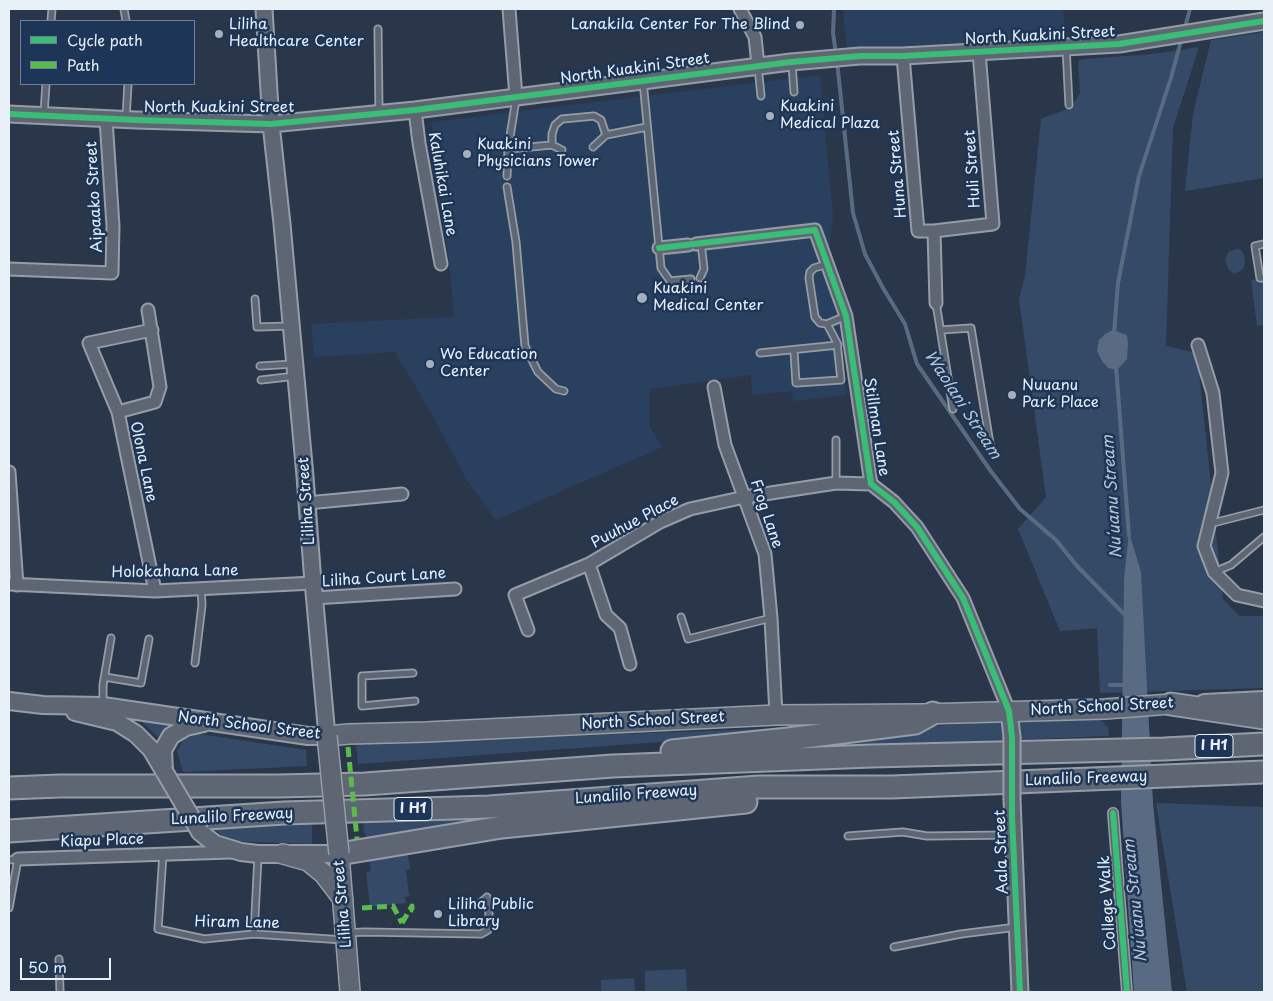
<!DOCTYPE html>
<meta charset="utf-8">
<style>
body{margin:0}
#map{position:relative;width:1273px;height:1001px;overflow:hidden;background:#2a374a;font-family:"Playpen Sans",sans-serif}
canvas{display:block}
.frame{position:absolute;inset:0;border:10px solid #e8f1f8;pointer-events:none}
.legend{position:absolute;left:20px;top:20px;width:175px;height:65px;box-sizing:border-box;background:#1d3557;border:1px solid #6e8097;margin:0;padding:6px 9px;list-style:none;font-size:15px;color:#e8f1f8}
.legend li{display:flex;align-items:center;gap:10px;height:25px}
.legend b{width:25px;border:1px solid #6e8097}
.scale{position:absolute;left:20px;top:958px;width:91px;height:22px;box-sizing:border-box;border:2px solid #e8f1f8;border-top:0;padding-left:6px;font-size:15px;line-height:18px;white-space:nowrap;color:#e8f1f8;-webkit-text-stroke:4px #1d3557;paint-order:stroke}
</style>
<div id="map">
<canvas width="1273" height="1001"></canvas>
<div class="frame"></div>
<ul class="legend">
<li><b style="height:6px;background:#3abd76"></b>Cycle path</li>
<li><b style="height:6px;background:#5cbc4b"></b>Path</li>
</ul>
<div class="scale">50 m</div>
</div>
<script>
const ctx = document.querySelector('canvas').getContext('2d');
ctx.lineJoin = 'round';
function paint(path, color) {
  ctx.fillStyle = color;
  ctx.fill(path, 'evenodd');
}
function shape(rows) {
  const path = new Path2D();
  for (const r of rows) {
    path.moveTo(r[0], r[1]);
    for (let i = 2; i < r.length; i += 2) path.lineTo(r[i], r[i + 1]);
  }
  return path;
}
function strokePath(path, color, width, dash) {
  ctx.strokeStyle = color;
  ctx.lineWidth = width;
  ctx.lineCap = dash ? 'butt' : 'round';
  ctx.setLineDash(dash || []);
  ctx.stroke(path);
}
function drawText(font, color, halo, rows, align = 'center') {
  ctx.font = font + ' "Playpen Sans",sans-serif';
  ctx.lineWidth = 5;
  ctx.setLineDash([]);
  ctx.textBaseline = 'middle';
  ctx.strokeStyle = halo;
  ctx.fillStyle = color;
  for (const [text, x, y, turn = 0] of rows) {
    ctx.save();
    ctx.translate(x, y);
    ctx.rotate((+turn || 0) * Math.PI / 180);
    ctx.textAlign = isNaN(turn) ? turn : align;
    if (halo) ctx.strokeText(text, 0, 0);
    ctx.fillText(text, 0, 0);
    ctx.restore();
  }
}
paint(shape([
 [843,9,1063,9,1066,47,848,57],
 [820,75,833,215,826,279,842,328,846,395,793,401,792,391,752,395,751,375,650,389,649,425,662,447,496,520,468,482,428,407,395,352,314,357,311,324,454,317,451,278,431,122]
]), '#2a405f');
paint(shape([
 [1264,32,1264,178,1185,191,1193,114,1211,40],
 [1199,47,1173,128,1166,346,1197,353,1223,599,1239,616,1264,616,1264,688,1100,693,1097,628,1060,631,1018,529,1046,497,1019,299,1025,276,1041,119,1072,107,1080,93,1078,61,1083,59,1153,54],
 [1237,249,1241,250,1244,254,1245,263,1243,269,1235,274,1229,270,1225,261,1228,252],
 [1264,278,1264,325,1257,326,1251,280],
 [134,714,182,721,166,745],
 [1101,720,1102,723,1104,722,1105,726,1108,726,1109,736,761,750,934,726,983,722],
 [811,727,812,731,358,764,356,744],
 [200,734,306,750,307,766,183,772,177,751,184,739],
 [1156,803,1264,807,1264,992,1187,992],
 [553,811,368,839,364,833,363,820],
 [312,817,312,844,226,841,207,821],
 [408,854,410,869,406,870,409,896,405,897,406,903,370,907,366,872,371,871,369,858],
 [686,969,687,992,645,992,645,971],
 [634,978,635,992,601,992,601,980]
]), '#354a67');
paint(shape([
 [1113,330,1127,335,1128,344,1127,359,1117,370,1108,368,1102,361,1097,351,1099,340,1105,334],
 [1129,532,1141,572,1153,803,1172,992,1134,992,1121,802,1124,580]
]), '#586b83');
strokePath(shape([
 [834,9,833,33,836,54],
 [1184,31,1190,9],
 [837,61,853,213,865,254,883,288,905,324,917,364,990,470,1020,509,1056,540,1077,566,1127,617],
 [1114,334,1118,283,1139,176,1171,78,1182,37],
 [1116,366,1129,536],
 [1110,685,1126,685]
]), '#586b83', 4);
const service = shape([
 [124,9,126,21],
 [51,21,52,9],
 [378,29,379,113],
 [1066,47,1069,105],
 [792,64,794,92],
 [758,66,761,96],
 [643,81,661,268,670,281,691,279],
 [516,99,508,149,552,145,552,134,555,125,562,119,594,116,601,120,606,135,647,127],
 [44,114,46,84],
 [126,118,128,84],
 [552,145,562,150],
 [593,147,606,135],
 [507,176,508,149],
 [507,187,516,242,525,346,538,372,556,389,564,391],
 [1264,244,1255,246,1260,278,1264,278],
 [700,278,704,269,701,243],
 [255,299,257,327,291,326],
 [936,303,953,409],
 [827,324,846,316],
 [941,330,971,328,991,450],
 [794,351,796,383,841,380,837,343,827,324,820,323,815,317,809,278,810,272,814,268,828,264],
 [760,353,838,345],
 [260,366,294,364],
 [261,380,296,376],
 [836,483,836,440],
 [1209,524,1264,510],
 [1214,572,1231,565,1264,537],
 [681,617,688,639,771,618],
 [195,663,202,605,201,588],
 [413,673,362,676,362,706,415,701],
 [105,677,141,683,149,639],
 [103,704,103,685,111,638],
 [848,836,903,832,927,836,1012,835],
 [163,854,158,929,204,939,254,934,344,940],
 [9,860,18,859,9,908],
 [347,933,364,932,481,934,488,930,490,923,487,897,478,905],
 [254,934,258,857],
 [894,947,961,934,1017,927],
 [59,959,60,992]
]);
const pedestrian = shape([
 [1113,813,1127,992]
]);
const minor = shape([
 [509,9,516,97],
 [740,9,755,37,758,65],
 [903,56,918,231,934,231,993,224,979,52],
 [415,110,419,143,441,264],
 [934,231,936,303],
 [696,244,815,230,846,316,871,484,894,502,917,527,963,598,1009,711],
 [659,248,688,245],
 [9,269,112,273,113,226,106,119],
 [152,330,89,343,118,412,155,591],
 [1198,345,1213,393,1222,473,1204,546,1214,572,1237,595,1264,601],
 [714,387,725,445,765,554,771,618,776,715],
 [118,412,155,402,160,387,148,310],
 [9,472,17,585],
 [307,503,402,494],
 [589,564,606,615,620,628,630,664],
 [9,584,155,591,313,583],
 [315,598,455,589],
 [528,630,515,595,589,564,660,522,690,509,745,497,836,483,871,484],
 [18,859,231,852]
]);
const tertiary = shape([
 [264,9,271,124,282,224,305,476,312,570,327,736],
 [9,114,136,120,271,124,415,110,791,62,860,56,903,56,1119,44,1264,21],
 [1009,711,1012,737],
 [1012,800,1020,992]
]);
const secondary = shape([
 [9,701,43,705,103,706,308,736,327,736],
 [1204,703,1264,700],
 [75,712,117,722,136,734,151,749,164,771],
 [164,771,163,750,171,736,186,727,204,723],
 [200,832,215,844,241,852,258,854,339,854]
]);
const primary = shape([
 [327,736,349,734,426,732,776,715,922,714,1105,709,1171,704],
 [283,854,308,861,324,874,343,899],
 [339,854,350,992]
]);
const motorway = shape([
 [1171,704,1264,718],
 [672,751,788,739,915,723,933,713],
 [9,788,60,786,278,786,365,784,613,766,872,756,1164,749,1264,744],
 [9,831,284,813,489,807,759,787,892,787,1264,772],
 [339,854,502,827,746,802]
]);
strokePath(service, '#959da7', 9);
strokePath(pedestrian, '#959da7', 12);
strokePath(minor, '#959da7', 15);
strokePath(tertiary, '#959da7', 19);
strokePath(secondary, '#959da7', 20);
strokePath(primary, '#959da7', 22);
strokePath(motorway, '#959da7', 25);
strokePath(service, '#5d6672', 5.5);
strokePath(pedestrian, '#5d6672', 9);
strokePath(minor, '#5d6672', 11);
strokePath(tertiary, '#5d6672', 15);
strokePath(secondary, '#5d6672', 16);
strokePath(primary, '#5d6672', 19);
strokePath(motorway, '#5d6672', 21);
const tertiaryBridge = shape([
 [1012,737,1012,800]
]);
const secondaryBridge = shape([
 [164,771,200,832]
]);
const primaryBridge = shape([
 [327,736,339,854]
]);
strokePath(tertiaryBridge, '#959da7', 19, []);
strokePath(secondaryBridge, '#959da7', 20, []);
strokePath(primaryBridge, '#959da7', 22, []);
strokePath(tertiaryBridge, '#5d6672', 15);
strokePath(secondaryBridge, '#5d6672', 16);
strokePath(primaryBridge, '#5d6672', 19);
strokePath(shape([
 [348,747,357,839],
 [362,908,393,906,402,923],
 [402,923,412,906,412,910,414,910]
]), '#5cbc4b', 5, [10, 5]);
strokePath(shape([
 [9,114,136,120,271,124,415,110,791,62,860,56,903,56,1119,44,1264,21],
 [659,248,815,230,846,316,871,484,894,502,917,527,963,598,1009,711,1012,737,1012,816,1020,992],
 [1113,813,1127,992]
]), '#3abd76', 6);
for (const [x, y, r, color] of [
 [800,25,5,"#a6b0bb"],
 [219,34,5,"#a6b0bb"],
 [770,116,5,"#a6b0bb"],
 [467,154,5,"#a6b0bb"],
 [642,298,6,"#a6b0bb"],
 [430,364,5,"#a6b0bb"],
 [1012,395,5,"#a6b0bb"],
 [438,914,5,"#a6b0bb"]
]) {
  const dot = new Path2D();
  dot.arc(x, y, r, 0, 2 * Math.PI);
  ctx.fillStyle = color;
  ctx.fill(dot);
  strokePath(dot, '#1d3557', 2);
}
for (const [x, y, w] of [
 [1214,746,38],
 [413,809,38]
]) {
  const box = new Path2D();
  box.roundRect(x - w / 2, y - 11.5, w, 23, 4);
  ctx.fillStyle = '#1d3557';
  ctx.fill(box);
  strokePath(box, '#e8f1f8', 1);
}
drawText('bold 14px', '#e8f1f8', null, [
 ["I H1",1214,746],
 ["I H1",413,809]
]);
drawText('15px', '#e8f1f8', '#1d3557', [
 ["Liliha",229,25],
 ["Healthcare Center",229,42],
 ["Lanakila Center For The Blind",790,25,"right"],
 ["Kuakini",780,107],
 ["Medical Plaza",780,124],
 ["Kuakini",477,145],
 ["Physicians Tower",477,162],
 ["Kuakini",653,289],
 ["Medical Center",653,306],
 ["Wo Education",440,355],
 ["Center",440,372],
 ["Nuuanu",1022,386],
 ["Park Place",1022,403],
 ["Liliha Public",448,905],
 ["Library",448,922]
], 'left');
drawText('15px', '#e8f1f8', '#1d3557', [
 ["North Kuakini Street",1040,36,-3],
 ["North Kuakini Street",635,69,-8],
 ["North Kuakini Street",219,108],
 ["Huli Street",973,169,-94],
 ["Huna Street",898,174,-95],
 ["Kaluhikai Lane",442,184,80],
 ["Aipaako Street",95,197,-93],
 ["Stillman Lane",876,427,81],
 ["Olona Lane",143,462,78],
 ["Liliha Street",307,501,-94],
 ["Frog Lane",766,514,71],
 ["Puuhue Place",635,522,-28],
 ["Holokahana Lane",175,572,-1],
 ["Liliha Court Lane",384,578,-4],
 ["North School Street",1102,707,-3],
 ["North School Street",653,721,-3],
 ["North School Street",249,726,7],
 ["Lunalilo Freeway",1086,779,-2],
 ["Lunalilo Freeway",636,795,-4],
 ["Lunalilo Freeway",232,817,-3],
 ["Kiapu Place",102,841,-2],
 ["Aala Street",1002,852,-92],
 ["College Walk",1108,903,-94],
 ["Liliha Street",343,904,-95],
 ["Hiram Lane",237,923,1]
]);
drawText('italic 16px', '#b7c4d1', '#1d3557', [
 ["Waolani Stream",962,405,57],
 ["Nuʻuanu Stream",1113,497,-94],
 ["Nuʻuanu Stream",1136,901,-96]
]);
</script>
